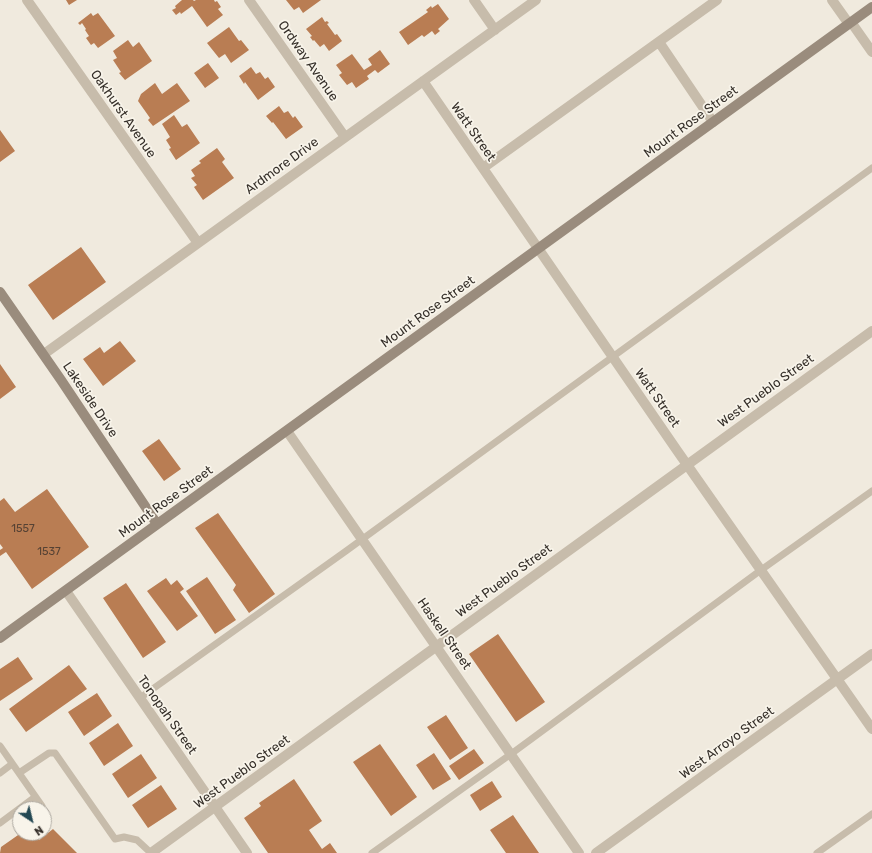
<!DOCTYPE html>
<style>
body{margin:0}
#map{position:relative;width:872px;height:853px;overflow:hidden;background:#f0eade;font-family:Rubik,sans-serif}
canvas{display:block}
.north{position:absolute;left:12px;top:801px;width:40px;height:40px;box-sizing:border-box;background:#f8f4ea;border:1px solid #aaa59d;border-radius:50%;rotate:145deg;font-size:11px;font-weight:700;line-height:16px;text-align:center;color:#352f29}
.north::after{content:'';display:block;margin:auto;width:14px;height:18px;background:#234853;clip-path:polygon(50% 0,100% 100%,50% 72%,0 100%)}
</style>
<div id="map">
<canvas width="872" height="853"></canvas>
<div class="north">N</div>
</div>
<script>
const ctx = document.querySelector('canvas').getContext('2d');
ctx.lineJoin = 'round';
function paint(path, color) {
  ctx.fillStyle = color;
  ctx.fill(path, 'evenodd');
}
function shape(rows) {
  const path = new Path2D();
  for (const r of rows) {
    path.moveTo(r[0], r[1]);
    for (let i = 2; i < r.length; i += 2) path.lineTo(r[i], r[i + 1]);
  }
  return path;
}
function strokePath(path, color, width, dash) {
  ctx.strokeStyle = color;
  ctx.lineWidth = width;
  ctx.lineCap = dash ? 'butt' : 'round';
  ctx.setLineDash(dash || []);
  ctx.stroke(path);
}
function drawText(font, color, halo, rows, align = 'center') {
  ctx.font = font + ' Rubik,sans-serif';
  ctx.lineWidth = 3.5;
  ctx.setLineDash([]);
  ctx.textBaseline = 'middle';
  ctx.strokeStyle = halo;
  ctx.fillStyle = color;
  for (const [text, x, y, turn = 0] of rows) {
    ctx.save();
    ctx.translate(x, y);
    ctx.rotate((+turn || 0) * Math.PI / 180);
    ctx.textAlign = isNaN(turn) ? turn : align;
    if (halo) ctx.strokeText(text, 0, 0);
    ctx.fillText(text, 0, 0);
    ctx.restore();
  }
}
paint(shape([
 [66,0,77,0,69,5],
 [182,0,193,0,194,1,196,0,214,0,215,2,217,1,221,7,218,9,223,15,207,27,192,6,181,14,180,12,176,15,172,10,176,8,175,6],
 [286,0,321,0,303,13,299,7,294,10],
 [438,4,449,19,438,29,440,31,435,35,432,31,424,37,422,35,408,45,399,32,428,12,426,10,431,6,432,8],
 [91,13,93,16,98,13,115,36,98,48,94,43,91,45,86,38,89,36,85,30,86,29,82,23,80,25,78,23],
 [322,17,325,22,327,21,329,23,327,24,335,35,337,34,342,41,329,51,324,44,320,47,314,40,313,41,310,37,312,36,306,29],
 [229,27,239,41,241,40,249,50,231,63,225,54,219,58,207,43],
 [128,40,133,47,139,42,152,61,125,80,119,73,121,72,113,60,117,58,113,51],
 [380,50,390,64,378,73,375,70,367,76,369,79,356,88,352,82,347,85,339,75,342,73,336,65,352,54,364,70,372,65,368,59],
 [208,63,219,78,205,88,194,73],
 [251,67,256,74,260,72,265,79,268,77,275,87,258,100,245,82,244,84,239,76],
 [155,83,162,94,177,83,190,101,153,126,148,120,150,118,138,101,141,94],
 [279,106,284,113,288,111,293,118,295,116,303,127,286,139,273,122,272,123,266,116],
 [174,115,182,127,187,124,200,143,176,160,169,149,171,148,166,140,170,137,162,124],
 [0,130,15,151,0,162],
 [217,148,225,159,222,162,234,178,203,200,194,187,197,185,191,178,195,176,191,170,201,163,199,161],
 [81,247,106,282,53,320,28,285],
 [120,341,136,361,103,386,83,359,100,347,104,353],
 [0,364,16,387,0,399],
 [159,439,181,469,164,481,142,451],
 [47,489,89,547,32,589,6,552,0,556,0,550,3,548,0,544,0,501,4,498,15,512],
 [218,513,275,594,249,613,233,590,236,585,195,528],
 [207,577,236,620,215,634,186,591],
 [166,578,171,585,177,580,184,589,180,592,198,616,177,631,147,591],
 [126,583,166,642,143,658,103,598],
 [498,634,545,702,516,722,469,654],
 [18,657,33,679,0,701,0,669],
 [69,665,87,689,26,732,9,709],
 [97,693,112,716,84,736,68,712],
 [446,715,468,748,450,760,427,727],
 [118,723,133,746,104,766,89,743],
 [380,744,417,797,391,816,353,762],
 [474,749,484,763,459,780,449,766],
 [434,753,451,779,433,790,416,765],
 [141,754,157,778,128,798,112,774],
 [294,779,322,821,309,830,322,849,330,843,337,853,268,853,244,818,261,806,259,803],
 [492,781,502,797,480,811,470,795],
 [161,785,177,809,148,828,132,805],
 [513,815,539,853,506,853,490,830],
 [53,829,77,853,0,853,1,847,21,833,34,833,39,840]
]), '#b97d53');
strokePath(shape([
 [140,698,346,551,872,168],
 [0,746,42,806],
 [0,773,12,764],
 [19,773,49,753,55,753,115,839,124,837,137,840,151,853],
 [0,823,35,797],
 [372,853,511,754,761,570,872,491],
 [817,853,872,814]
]), '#c7bcab', 7);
strokePath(shape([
 [27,0,198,243],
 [249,0,345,137],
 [474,0,495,30],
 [832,0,849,24],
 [851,22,872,52],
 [659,42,713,122],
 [423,81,676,449,872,729],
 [483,168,717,0],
 [44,354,536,0],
 [287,431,579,853],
 [66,591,247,853],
 [151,853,872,331],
 [596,853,872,654]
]), '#c7bcab', 10);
strokePath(shape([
 [0,292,61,380,157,524],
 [0,638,872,7]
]), '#9a8c7d', 10);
drawText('11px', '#564234', null, [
 ["1557",23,529],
 ["1537",49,552]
]);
drawText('13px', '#352f29', '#f8f4ea', [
 ["Ordway Avenue",308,61,55],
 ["Oakhurst Avenue",123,114,55],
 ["Mount Rose Street",691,122,-36],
 ["Watt Street",473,132,55],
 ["Ardmore Drive",282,166,-36],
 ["Mount Rose Street",428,312,-36],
 ["West Pueblo Street",766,391,-36],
 ["Watt Street",657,398,55],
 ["Lakeside Drive",90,400,56],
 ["Mount Rose Street",166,502,-36],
 ["West Pueblo Street",504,581,-36],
 ["Haskell Street",444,634,55],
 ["Tonopah Street",167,715,55],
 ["West Arroyo Street",727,743,-36],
 ["West Pueblo Street",242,772,-36]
]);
</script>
